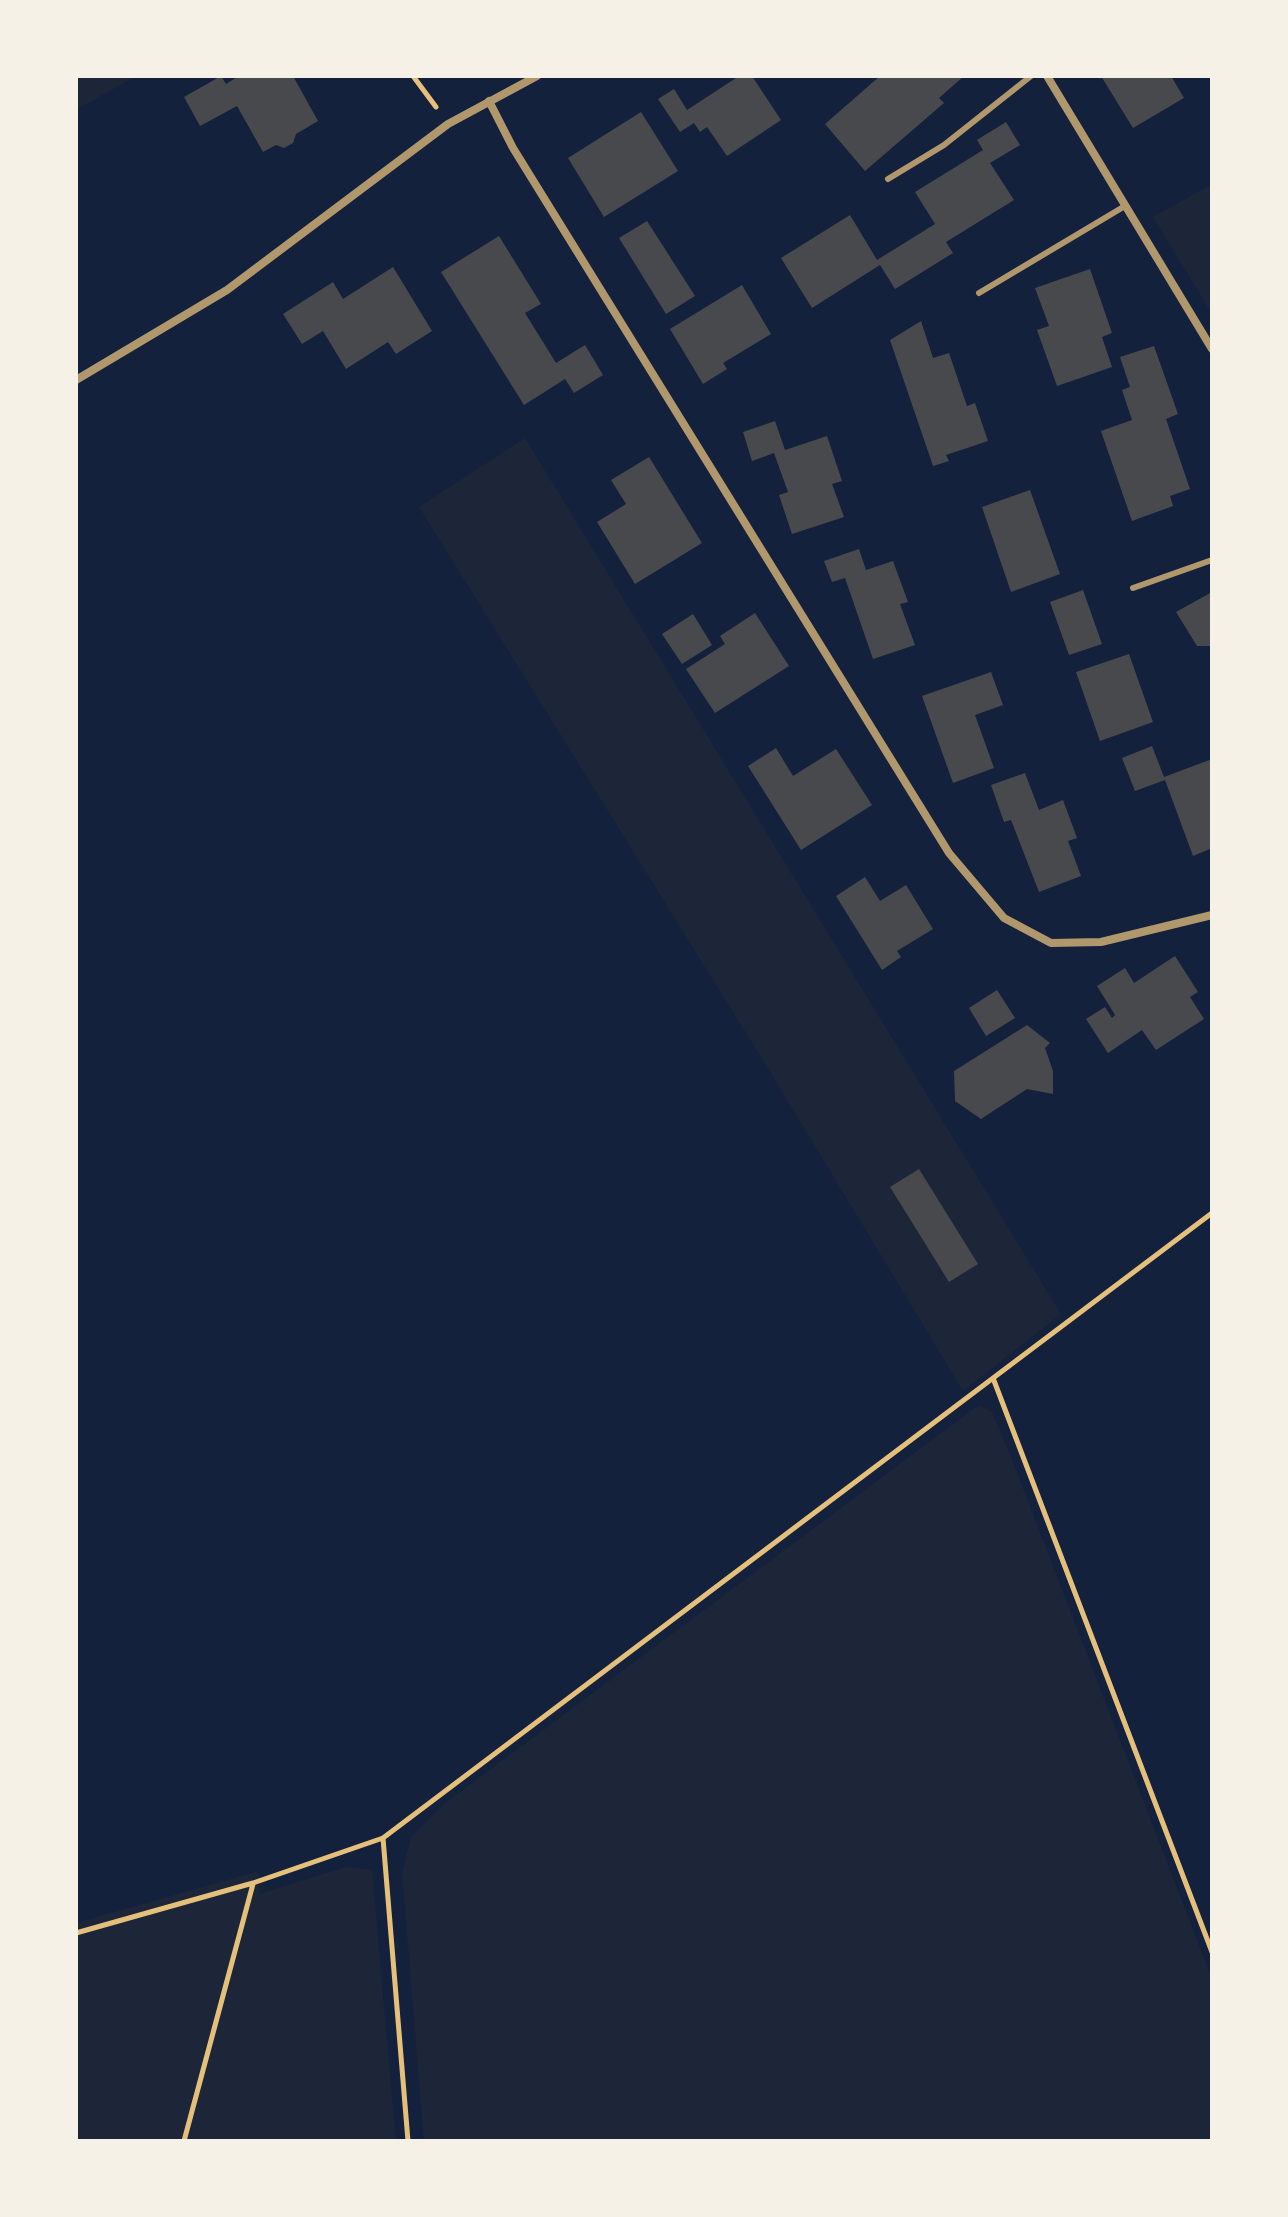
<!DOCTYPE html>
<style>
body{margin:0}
#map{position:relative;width:1288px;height:2217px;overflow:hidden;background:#14213d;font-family:"Titillium Web",sans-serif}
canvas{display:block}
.frame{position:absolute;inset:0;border:78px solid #f6f1e7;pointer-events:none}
</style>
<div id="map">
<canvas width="1288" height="2217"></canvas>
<div class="frame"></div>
</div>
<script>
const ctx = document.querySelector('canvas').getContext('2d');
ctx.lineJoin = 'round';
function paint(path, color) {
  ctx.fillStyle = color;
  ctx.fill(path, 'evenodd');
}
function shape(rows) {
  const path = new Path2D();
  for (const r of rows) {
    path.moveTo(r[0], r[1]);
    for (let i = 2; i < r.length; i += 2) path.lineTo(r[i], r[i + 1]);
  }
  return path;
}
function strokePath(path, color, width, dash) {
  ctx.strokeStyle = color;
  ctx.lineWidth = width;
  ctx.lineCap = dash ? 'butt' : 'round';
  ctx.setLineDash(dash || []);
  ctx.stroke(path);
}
paint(shape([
 [76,76,136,76,76,110],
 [1212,184,1212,314,1153,217],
 [525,438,1061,1314,963,1391,766,1065,419,507],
 [979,1405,992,1412,1011,1457,1212,1979,1212,2141,424,2141,402,1873,411,1837,444,1804],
 [346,1867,372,1870,396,2141,76,2141,76,1923,259,1871,259,1894]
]), '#1d2539');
paint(shape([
 [221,76,226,84,239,76,293,76,318,121,296,134,293,143,284,148,276,145,263,152,237,106,200,126,184,97],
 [739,76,752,76,781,120,727,156,707,127,700,132,694,123,680,132,658,99,674,89,687,110],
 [880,76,964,76,939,98,944,103,865,171,825,124],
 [1101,76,1171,76,1184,98,1133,128],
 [641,112,678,171,604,217,568,158],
 [1006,122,1020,145,990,163,1014,200,946,242,953,253,895,289,880,265,812,308,781,258,850,215,877,260,935,224,915,192,983,150,977,140],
 [647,221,695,296,666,314,619,238],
 [499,236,541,304,525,313,556,363,585,345,603,375,574,393,565,379,524,405,441,272],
 [393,267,432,331,396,354,388,342,346,369,323,331,302,344,283,314,333,282,343,299],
 [1090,269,1112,333,1102,337,1112,367,1057,386,1037,330,1049,326,1035,288],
 [742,285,771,334,723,363,727,369,703,384,670,329],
 [921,321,933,358,949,353,967,406,975,403,988,441,946,455,949,461,933,466,890,340],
 [1154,346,1178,414,1166,419,1190,489,1170,496,1173,506,1132,521,1101,431,1132,420,1122,390,1130,387,1120,357],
 [775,421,785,450,827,436,842,481,832,484,844,517,792,534,779,495,788,492,774,453,752,461,743,432],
 [649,457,702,543,635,584,597,522,626,504,611,480],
 [1030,490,1060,574,1011,592,982,507],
 [859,549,866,570,893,561,908,602,900,604,915,645,873,659,845,578,832,582,824,561],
 [1083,590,1102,644,1069,655,1050,602],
 [1212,592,1212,646,1197,646,1176,612],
 [755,613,789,666,715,713,686,669,725,644,720,636],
 [693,614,712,645,682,664,662,634],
 [1129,654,1153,722,1100,741,1076,672],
 [991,672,1003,705,975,715,994,768,953,783,922,696],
 [1152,746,1164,777,1212,759,1212,848,1193,856,1165,780,1135,791,1122,758],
 [776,748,793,776,836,749,872,805,801,850,748,766],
 [1025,773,1039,810,1063,800,1077,838,1068,841,1081,876,1039,892,1011,820,1004,822,991,785],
 [865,877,880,901,906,885,933,929,897,951,901,957,882,970,836,896],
 [1175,956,1198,992,1190,997,1204,1019,1156,1050,1142,1030,1108,1053,1086,1019,1105,1007,1112,1018,1115,1015,1097,986,1125,968,1134,983],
 [997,990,1015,1018,986,1036,969,1008],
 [1027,1025,1050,1043,1045,1048,1053,1071,1053,1094,1027,1089,981,1119,955,1101,954,1071],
 [919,1169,978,1264,949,1282,890,1187]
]), '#48494c');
strokePath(shape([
 [413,76,436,107],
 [993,1378,1212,1952],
 [383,1838,408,2141],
 [76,1933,253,1883,383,1838,1212,1213],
 [184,2141,253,1884]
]), '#e5c07b', 5);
strokePath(shape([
 [888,179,944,145,1031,76],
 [979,293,1125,206],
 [1133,588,1212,560]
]), '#b1986c', 6);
strokePath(shape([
 [1047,76,1212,349],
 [489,101,513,148,949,853,1004,918,1051,943,1101,942,1212,915],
 [76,380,227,290,448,124,537,76]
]), '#b1986c', 8);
</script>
